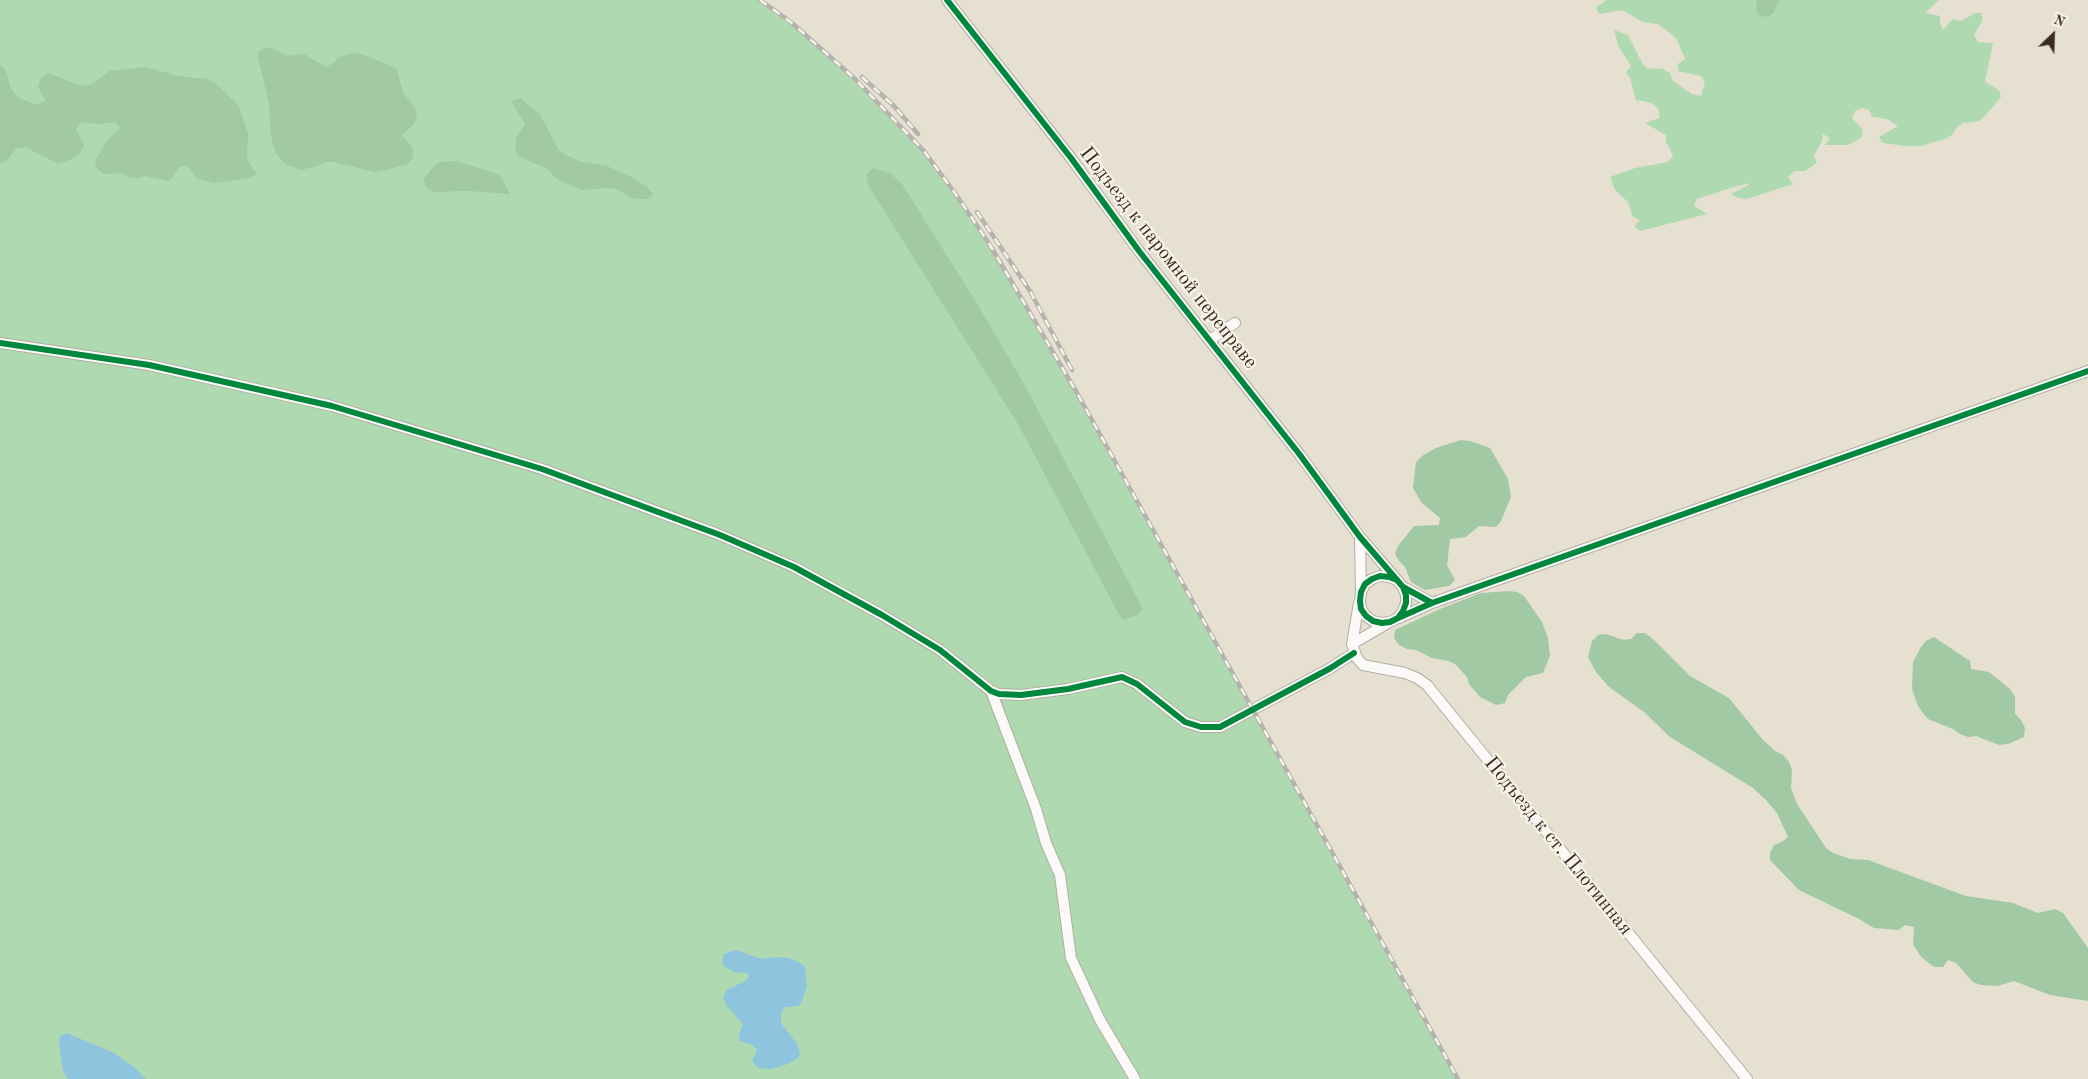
<!DOCTYPE html>
<meta charset="utf-8">
<style>
body{margin:0}
#map{position:relative;width:2088px;height:1079px;overflow:hidden;background:#e5e0d0;font-family:"Old Standard TT",serif}
canvas{display:block}
.north{position:absolute;left:2028px;top:10px;width:50px;height:50px;-webkit-text-stroke:4px #f7f3e8;paint-order:stroke;rotate:24deg;font-size:14px;font-weight:700;line-height:20px;text-align:center;color:#3b2a1e}
.north::after{content:'';display:block;margin:auto;width:18px;height:22px;background:#3b2a1e;clip-path:polygon(50% 0,100% 100%,50% 72%,0 100%)}
</style>
<div id="map">
<canvas width="2088" height="1079"></canvas>
<div class="north">N</div>
</div>
<script>
const ctx = document.querySelector('canvas').getContext('2d');
ctx.lineJoin = 'round';
function paint(path, color) {
  ctx.fillStyle = color;
  ctx.fill(path, 'evenodd');
}
function shape(rows) {
  const path = new Path2D();
  for (const r of rows) {
    path.moveTo(r[0], r[1]);
    for (let i = 2; i < r.length; i += 2) path.lineTo(r[i], r[i + 1]);
  }
  return path;
}
function strokePath(path, color, width, dash) {
  ctx.strokeStyle = color;
  ctx.lineWidth = width;
  ctx.lineCap = dash ? 'butt' : 'round';
  ctx.setLineDash(dash || []);
  ctx.stroke(path);
}
function drawText(font, color, halo, rows, align = 'center') {
  ctx.font = font + ' "Old Standard TT",serif';
  ctx.lineWidth = 4.5;
  ctx.setLineDash([]);
  ctx.textBaseline = 'middle';
  ctx.strokeStyle = halo;
  ctx.fillStyle = color;
  for (const [text, x, y, turn = 0] of rows) {
    ctx.save();
    ctx.translate(x, y);
    ctx.rotate((+turn || 0) * Math.PI / 180);
    ctx.textAlign = isNaN(turn) ? turn : align;
    if (halo) ctx.strokeText(text, 0, 0);
    ctx.fillText(text, 0, 0);
    ctx.restore();
  }
}
paint(shape([
 [0,0,760,0,792,23,854,78,924,151,957,196,990,245,1077,393,1458,1079,0,1079],
 [1607,0,1939,0,1925,13,1940,16,1940,23,1943,30,1953,19,1961,21,1975,13,1982,13,1982,21,1974,35,1978,42,1993,43,1985,82,1999,90,2001,97,1985,116,1979,121,1963,123,1956,128,1952,135,1945,139,1921,146,1906,146,1883,143,1879,137,1898,126,1887,119,1872,117,1869,110,1862,108,1855,111,1852,118,1863,130,1861,138,1848,145,1825,145,1830,138,1823,134,1822,141,1814,156,1817,163,1805,171,1794,171,1788,177,1793,184,1747,199,1738,198,1731,194,1752,183,1737,186,1697,199,1694,206,1707,214,1640,231,1634,226,1640,220,1633,217,1628,202,1615,190,1610,177,1635,168,1668,162,1673,156,1666,142,1666,135,1645,123,1660,118,1658,109,1652,103,1636,100,1630,78,1626,72,1631,66,1618,45,1614,30,1628,35,1642,63,1647,68,1663,69,1670,73,1673,81,1692,94,1701,96,1705,82,1701,76,1678,71,1678,64,1685,59,1676,38,1658,24,1643,22,1622,10,1599,14,1596,7]
]), '#afdab1');
paint(shape([
 [1757,0,1779,0,1773,14,1765,17,1758,15,1756,7],
 [264,48,272,48,287,56,304,54,326,67,333,63,339,57,356,53,370,57,397,69,403,93,415,107,417,116,414,124,402,135,413,149,413,158,407,165,375,172,333,162,324,162,317,166,301,170,285,164,275,152,271,136,269,103,257,53],
 [0,65,6,70,10,87,15,94,21,99,37,105,45,101,38,86,41,78,49,73,81,86,89,85,96,81,109,71,145,67,179,76,206,79,214,82,239,106,248,133,247,159,256,174,248,178,214,183,198,179,187,166,179,167,170,181,145,176,137,178,129,177,121,173,104,174,97,169,95,161,108,139,120,128,115,122,98,124,81,122,76,130,84,145,81,152,75,158,58,164,25,147,17,148,7,160,0,164],
 [520,98,540,114,558,149,564,154,581,162,607,166,632,177,647,187,653,194,647,199,639,199,631,198,617,189,608,188,581,190,557,179,546,168,524,159,517,154,515,147,516,138,525,124,511,101],
 [457,161,500,175,510,194,469,191,434,192,427,188,423,180,433,167,439,162],
 [873,168,890,173,902,184,976,302,1023,382,1143,609,1138,615,1123,620,1118,613,1018,424,871,190,867,182,867,174],
 [1461,440,1470,441,1490,448,1508,479,1511,497,1501,521,1496,527,1479,526,1466,537,1450,539,1447,565,1455,580,1449,586,1425,590,1411,582,1405,567,1399,561,1395,554,1398,546,1414,526,1439,525,1440,518,1421,502,1413,488,1416,462,1422,456,1436,448],
 [1508,591,1517,592,1524,596,1542,622,1548,638,1550,656,1543,673,1526,677,1508,695,1505,703,1496,705,1480,697,1469,684,1467,677,1455,664,1448,661,1432,658,1416,650,1407,649,1399,645,1394,638,1395,630,1440,609,1481,593],
 [1637,633,1645,633,1653,639,1690,676,1729,698,1763,740,1775,751,1783,755,1789,762,1792,770,1791,788,1797,804,1826,848,1833,853,1850,859,1868,860,1966,896,2013,903,2038,913,2055,909,2063,913,2088,948,2088,1001,2050,995,2014,981,1998,986,1981,985,1973,982,1956,963,1948,960,1943,967,1934,967,1921,957,1913,944,1914,927,1905,925,1899,930,1874,928,1859,919,1799,890,1770,860,1770,853,1774,845,1782,842,1788,837,1777,813,1766,800,1753,788,1670,737,1644,712,1608,686,1596,672,1588,657,1592,641,1598,635,1606,634,1623,640,1631,639],
 [1934,637,1970,661,1971,669,1989,672,2010,689,2015,697,2015,714,2021,720,2025,728,2024,737,2008,744,1999,745,1976,736,1968,737,1960,734,1953,729,1928,719,1923,713,1918,706,1912,689,1913,662,1921,647,1926,641]
]), '#a1c9a4');
paint(shape([
 [736,950,762,959,775,957,789,958,802,964,805,967,807,987,801,1003,798,1006,785,1007,781,1014,781,1023,797,1044,800,1053,799,1057,788,1064,771,1069,758,1068,752,1061,757,1050,751,1044,739,1041,739,1036,743,1024,726,1005,723,997,727,990,747,980,749,976,747,973,734,972,724,966,722,962,724,954],
 [67,1033,114,1053,135,1068,146,1079,68,1079,63,1071,59,1044,60,1036]
]), '#8ec4dd');
const minor = shape([
 [947,0,1071,158,1139,251,1300,455,1360,537,1403,587,1406,595,1406,603,1403,611,1398,618,1390,622,1382,623,1373,621,1366,616,1361,609,1360,601,1361,592,1365,584,1372,579,1380,576,1389,577,1397,580,1403,587,1432,603],
 [1210,340,1235,323],
 [0,343,149,365,332,406,542,469,720,535,794,567,882,615,940,650,991,691,999,694,1021,695,1068,689,1122,677,1137,684,1185,722,1201,727,1220,727,1329,669,1354,653],
 [1360,537,1361,591],
 [1359,603,1352,644,1357,658,1363,665,1405,673,1417,678,1427,685,1747,1079],
 [1399,618,1432,603,2088,371],
 [1352,644,1388,623],
 [991,691,1036,809,1046,843,1060,875,1071,958,1100,1020,1135,1079]
]);
strokePath(minor, '#b2aea3', 12);
strokePath(minor, '#fbfaf8', 10);
const rail = shape([
 [760,0,792,23,854,78,924,151,957,196,990,245,1077,393,1458,1079],
 [862,77,894,106,918,134],
 [977,212,1030,291,1072,370]
]);
strokePath(rail, '#b5b3af', 4.5);
strokePath(rail, '#f7f3e8', 2.5, [8]);
strokePath(shape([
 [947,0,1071,158,1139,251,1300,455,1360,537,1403,587,1406,595,1406,603,1403,611,1398,618,1390,622,1382,623,1373,621,1366,616,1361,609,1360,601,1361,592,1365,584,1372,579,1380,576,1389,577,1397,580,1403,587,1432,603],
 [0,343,149,365,332,406,542,469,720,535,794,567,882,615,940,650,991,691,999,694,1021,695,1068,689,1122,677,1137,684,1185,722,1201,727,1220,727,1329,669,1354,653],
 [1398,618,1432,603,2088,371]
]), '#00873e', 6);
drawText('20px', '#3b2a1e', '#f7f3e8', [
 ["Подъезд к паромной переправе",1168,258,52],
 ["Подъезд к ст. Плотинная",1558,846,51]
]);
</script>
